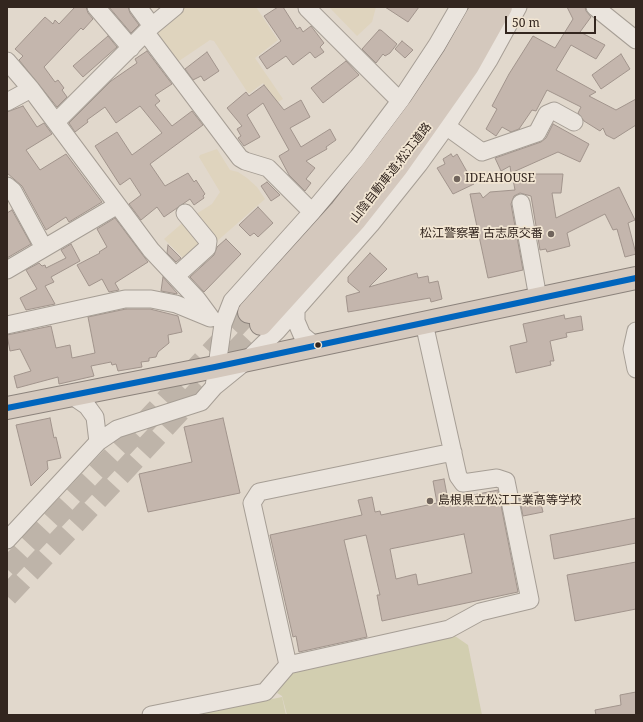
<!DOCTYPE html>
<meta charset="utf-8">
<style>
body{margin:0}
#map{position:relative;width:643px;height:722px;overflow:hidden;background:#e1d8cc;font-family:"Noto Serif",serif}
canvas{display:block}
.frame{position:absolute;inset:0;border:8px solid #33261f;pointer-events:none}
.scale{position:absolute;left:505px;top:16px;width:91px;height:18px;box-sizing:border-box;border:2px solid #33261f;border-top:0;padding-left:5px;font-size:12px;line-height:14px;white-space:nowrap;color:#33261f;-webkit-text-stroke:3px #f1e5d2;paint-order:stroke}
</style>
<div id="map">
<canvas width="643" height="722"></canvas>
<div class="frame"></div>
<div class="scale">50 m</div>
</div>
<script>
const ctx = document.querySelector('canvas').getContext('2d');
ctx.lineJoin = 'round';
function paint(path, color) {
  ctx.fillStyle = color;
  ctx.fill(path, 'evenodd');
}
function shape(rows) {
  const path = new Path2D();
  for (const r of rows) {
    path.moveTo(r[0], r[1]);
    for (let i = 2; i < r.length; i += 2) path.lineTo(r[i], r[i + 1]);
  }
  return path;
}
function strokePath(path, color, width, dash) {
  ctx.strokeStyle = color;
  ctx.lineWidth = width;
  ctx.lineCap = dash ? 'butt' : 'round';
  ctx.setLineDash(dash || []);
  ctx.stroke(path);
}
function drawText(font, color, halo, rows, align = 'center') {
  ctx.font = font + ' "Noto Serif","Noto Sans JP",serif';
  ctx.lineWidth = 3.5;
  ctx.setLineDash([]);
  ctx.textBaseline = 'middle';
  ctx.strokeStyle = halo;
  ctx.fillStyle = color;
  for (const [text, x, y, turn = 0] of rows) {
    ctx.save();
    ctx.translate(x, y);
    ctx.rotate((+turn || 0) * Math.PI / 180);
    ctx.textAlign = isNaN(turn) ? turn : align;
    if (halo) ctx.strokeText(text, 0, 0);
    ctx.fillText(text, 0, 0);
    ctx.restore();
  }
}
paint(shape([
 [184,7,256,7,278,40,255,58,283,99,278,102,263,83,250,93,248,93,214,41,210,40,176,63,158,37,159,28],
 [329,7,376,7,372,22,357,36],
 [217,149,230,170,238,172,247,178,257,187,265,199,215,243,193,216,212,204,220,192,199,157,200,155],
 [187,219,205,242,187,262,164,239]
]), '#dfd4be');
paint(shape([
 [455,636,468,645,482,715,287,715,282,696,277,693,297,667],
 [282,697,286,715,195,715]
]), '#d2ceb0');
const building = shape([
 [75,7,86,7,88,13,93,19,83,30,81,28,44,67,55,82,58,80,64,88,62,90,67,97,57,107,19,60,23,56,15,49,45,17,53,24,55,20,59,24,75,7],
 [109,7,128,7,130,13,139,25,131,33,109,7],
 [278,7,283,7,297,29,300,27,303,32,311,26,324,43,320,47,324,52,315,58,310,52,293,65,286,56,267,69,259,57,281,41,264,16,278,7],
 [385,7,419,7,408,22,385,7],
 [567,7,585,7,586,11,591,17,580,32,605,45,596,59,571,45,556,70,596,92,589,96,616,110,636,99,636,125,614,139,606,135,603,128,600,131,584,121,578,113,581,107,547,90,536,111,532,110,519,129,511,132,502,127,496,136,486,129,497,109,492,106,509,74,533,36,555,48,573,19,567,7],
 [379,30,381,30,397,44,390,53,385,56,383,54,376,63,362,49,379,30],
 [108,36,117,47,83,77,73,66,108,36],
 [402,41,413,50,405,58,395,49,402,41],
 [147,51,172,84,155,95,160,101,155,105,172,126,192,111,203,125,150,164,165,186,188,173,194,182,196,180,205,194,203,196,204,198,194,205,190,199,164,217,157,207,141,220,129,204,141,195,130,178,120,185,95,146,117,132,132,155,162,133,140,106,116,123,105,107,87,120,88,122,75,132,69,123,111,81,137,63,135,59,147,51],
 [207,52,219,71,204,81,201,76,193,80,185,69,207,52],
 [621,54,630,69,601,89,592,75,621,54],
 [346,61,359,75,323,103,311,88,346,61],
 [264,85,284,110,301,100,310,117,290,128,301,147,330,129,336,140,326,147,327,149,306,161,315,168,306,179,311,183,305,191,289,175,279,156,289,150,263,103,247,115,260,137,244,146,238,138,241,136,237,129,242,126,227,108,246,92,249,96,264,85],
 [23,106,37,127,44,123,52,134,26,150,40,170,66,154,102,202,69,222,66,217,46,230,22,186,7,173,7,112,23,106],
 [553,124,589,144,580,162,558,152,511,173,510,166,501,171,495,158,541,142,546,138,553,124],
 [451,154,453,157,457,154,474,184,453,194,437,168,445,164,443,159,451,154],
 [512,174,563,174,561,193,552,193,556,218,619,187,635,220,628,223,636,254,625,257,617,229,613,230,605,214,567,233,570,246,547,252,546,249,540,250,531,196,520,193,514,196,511,204,523,270,488,278,470,194,480,193,483,198,490,192,515,190,512,174],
 [267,182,280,195,271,201,261,186,267,182],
 [258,207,273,223,258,237,254,233,250,236,239,225,258,207],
 [12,210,31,244,7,258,7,213,12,210],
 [115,218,148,262,115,283,119,290,109,292,102,279,89,286,77,265,100,253,99,252,107,247,97,229,115,218],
 [226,239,241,254,204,292,190,277,214,255,217,247,226,239],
 [71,244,80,261,51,277,54,282,45,286,55,304,26,310,20,298,37,289,26,270,39,263,42,266,45,265,46,268,66,258,61,250,71,244],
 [168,245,181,258,176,262,167,253,168,245],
 [370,253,387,269,369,287,417,273,418,278,428,276,429,283,438,281,442,299,431,302,430,298,348,312,346,296,360,292,348,282,348,277,370,253],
 [163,277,177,293,177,294,161,291,163,277],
 [126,309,150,309,178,316,182,332,168,335,169,343,158,352,156,357,149,358,149,361,141,362,142,367,118,371,116,364,112,365,111,362,91,366,94,376,59,384,58,377,17,388,14,376,31,371,20,349,10,351,7,335,51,326,56,348,70,345,72,358,95,353,88,317,126,309],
 [564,315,565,319,581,316,583,330,566,333,567,337,550,341,554,361,550,361,551,365,516,373,510,346,527,342,523,324,564,315],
 [50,418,54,438,56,437,61,458,47,461,48,469,31,486,16,425,50,418],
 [223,418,240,493,148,512,139,474,192,462,184,427,223,418],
 [444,479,448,500,498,490,518,592,382,621,377,595,380,595,366,535,344,540,367,637,299,652,296,636,293,637,270,535,362,515,358,500,372,497,375,512,380,511,381,515,437,503,433,481,444,479],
 [464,534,472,573,418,585,416,574,396,579,390,549,464,534],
 [538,492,543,512,523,516,519,496,538,492],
 [636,518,636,543,554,559,550,535,636,518],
 [636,562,636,609,575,621,567,575,636,562],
 [636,692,636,715,596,715,595,710,621,705,620,695,636,692]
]);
paint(building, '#c4b6ad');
strokePath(building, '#a1948c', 1);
strokePath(shape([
 [7,569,249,312],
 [7,596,261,324]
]), '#beb4a9', 22, [22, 11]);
const minor = shape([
 [96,7,131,48],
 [138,7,152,26],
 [595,7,636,40],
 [307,8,400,101],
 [146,33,240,158,245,161,268,168,312,212],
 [7,61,31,89,151,250,197,299,211,318],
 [7,102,31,89],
 [56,122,152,26,175,7],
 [446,126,482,152,537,133,547,114,554,111,574,122],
 [7,186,13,191,44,248],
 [521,203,538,298],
 [7,270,116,206],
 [176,276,207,248,208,241,185,213],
 [296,309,296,321,302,335,314,345],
 [7,325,125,299,151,299,176,304,210,318],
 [636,331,632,349,636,369],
 [214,387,246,361,277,331,371,224,419,164,450,121,489,60,518,7],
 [71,395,87,406,95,417,98,442],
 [7,540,98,442,117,429,201,402,214,387,223,324,232,301,312,212,358,157,400,101,437,45,459,7],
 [288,665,252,503,259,492,453,452],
 [151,715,265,692,288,665,449,629,480,612,530,600,506,481,497,478,463,483,458,476,424,323]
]);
const highway = shape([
 [249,312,341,210,381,159,420,107,454,56,482,7],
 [261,324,356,219,397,167,468,66,501,7],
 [7,408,215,367,636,278]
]);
strokePath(minor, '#a69e95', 19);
strokePath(highway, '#8c837c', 24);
strokePath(minor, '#eae4dd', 17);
strokePath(highway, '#d4c8bd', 22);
strokePath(shape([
 [7,408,215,367,636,278]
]), '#0065bd', 6);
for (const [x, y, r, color] of [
 [457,179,4,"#70645c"],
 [551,234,4,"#70645c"],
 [318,345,3.5,"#33261f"],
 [430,501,4,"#70645c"]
]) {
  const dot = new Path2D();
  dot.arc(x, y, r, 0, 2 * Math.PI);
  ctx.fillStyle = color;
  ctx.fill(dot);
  strokePath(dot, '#f1e5d2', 1.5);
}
drawText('12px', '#33261f', '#f1e5d2', [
 ["山陰自動車道;松江道路",391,173,-52]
]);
drawText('12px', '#33261f', '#f1e5d2', [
 ["IDEAHOUSE",465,179],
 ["松江警察署 古志原交番",543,234,"right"],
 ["島根県立松江工業高等学校",438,501]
], 'left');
</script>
